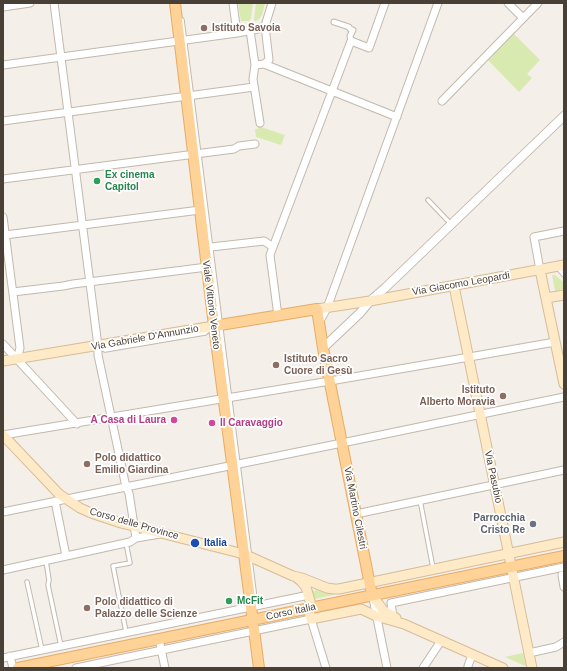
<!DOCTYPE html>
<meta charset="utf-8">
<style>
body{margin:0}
#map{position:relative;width:567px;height:671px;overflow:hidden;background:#f4efe8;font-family:Arial,sans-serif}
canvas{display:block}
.frame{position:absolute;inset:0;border:4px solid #483f36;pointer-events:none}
</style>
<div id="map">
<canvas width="567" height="671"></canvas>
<div class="frame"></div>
</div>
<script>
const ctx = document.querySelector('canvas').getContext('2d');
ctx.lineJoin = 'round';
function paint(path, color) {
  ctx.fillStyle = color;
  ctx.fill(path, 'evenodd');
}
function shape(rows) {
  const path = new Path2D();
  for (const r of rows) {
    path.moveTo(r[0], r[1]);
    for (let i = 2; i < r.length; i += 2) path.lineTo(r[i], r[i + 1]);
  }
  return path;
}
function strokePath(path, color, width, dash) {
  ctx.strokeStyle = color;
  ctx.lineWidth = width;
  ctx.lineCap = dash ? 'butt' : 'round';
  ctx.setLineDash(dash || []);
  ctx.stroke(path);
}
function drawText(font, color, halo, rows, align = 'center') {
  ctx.font = font + ' Arial,sans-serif';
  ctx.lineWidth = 3.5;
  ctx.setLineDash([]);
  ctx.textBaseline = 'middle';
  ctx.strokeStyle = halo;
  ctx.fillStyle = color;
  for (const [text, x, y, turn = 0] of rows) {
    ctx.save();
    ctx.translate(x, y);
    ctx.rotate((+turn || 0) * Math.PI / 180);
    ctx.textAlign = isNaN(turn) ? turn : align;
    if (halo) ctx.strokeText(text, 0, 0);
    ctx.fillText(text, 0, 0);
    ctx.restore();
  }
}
paint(shape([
 [238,3,253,3,251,18,249,21,241,21],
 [256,3,265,3,262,15,258,20,256,21,254,20],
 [513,33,540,60,527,74,532,78,519,92,487,59,490,59,493,56,493,53],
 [258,126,285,135,281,145,256,137,255,129,258,129],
 [552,275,555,275,562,281,564,281,564,289,555,291],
 [316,588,333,592,333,595,314,599,312,590,315,591],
 [523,653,526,666,525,666,505,657]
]), '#d8eab0');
const service = shape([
 [182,20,256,607],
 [428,200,451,224],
 [557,267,564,275],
 [99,347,105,350,205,333,210,329],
 [420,500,433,568],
 [46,561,49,580,48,585,61,646],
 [27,582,42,650],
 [126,632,113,566,130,563,126,543]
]);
const pedestrian = shape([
 [334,22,349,27,350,29,353,30,350,36,351,41]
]);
const minor = shape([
 [54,3,98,346,98,355,126,487,129,493,136,538],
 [233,3,237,33],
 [508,3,523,18],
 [3,7,30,3],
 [250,30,255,65,264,64,269,60,265,26],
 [264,64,397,117],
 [3,65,237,33,258,29,265,26,272,3],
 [255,65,253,79,260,123],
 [442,101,538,3],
 [3,121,254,87],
 [3,179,234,149,239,146,255,144],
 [3,217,20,348,17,359],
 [5,235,200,210],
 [211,247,264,241,273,247],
 [540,270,534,237,564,231],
 [13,292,63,286,73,284,207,267],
 [278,316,270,255,351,41,369,48,385,3],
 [319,323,327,308,438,3],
 [3,344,77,424],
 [3,435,330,381,458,359,555,342],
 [55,501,66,556],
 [3,512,342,443,564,397],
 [356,514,564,470],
 [3,570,130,542,136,538,160,534],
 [562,575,564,587],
 [373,598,387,668],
 [393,617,391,603,564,567],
 [159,639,165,668],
 [529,653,556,647,564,642],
 [10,656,13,668],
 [3,658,309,595],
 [76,668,311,619,326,668],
 [423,668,441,641],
 [468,668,468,666,472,655]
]);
const tertiary = shape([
 [323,348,360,313,370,301,385,288,564,116]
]);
const secondary = shape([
 [540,270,564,384],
 [454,286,532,668],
 [546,298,564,295],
 [317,309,370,301,564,265],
 [3,361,214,326],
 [3,435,59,494,80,508,91,513,121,523,244,554,293,576,302,578,327,588,334,589,339,589,564,542],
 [297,578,301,581,306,587,312,608],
 [372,595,383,610,396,618],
 [308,608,311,619,361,609,376,616,404,624,503,668]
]);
const primary = shape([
 [175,3,214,326,259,668],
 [214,326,317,309,323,348,372,595],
 [18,668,564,556]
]);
strokePath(service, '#c3b8ad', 5.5);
strokePath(pedestrian, '#c3b8ad', 7);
strokePath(minor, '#c3b8ad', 9);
strokePath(tertiary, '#c3b8ad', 10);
strokePath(secondary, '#d6bc97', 11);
strokePath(primary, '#e7ac64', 12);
strokePath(service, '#fff', 3.5);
strokePath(pedestrian, '#fff', 5);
strokePath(minor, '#fff', 7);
strokePath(tertiary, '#fff', 8);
strokePath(secondary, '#ffeac8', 9);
strokePath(primary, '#ffd297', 10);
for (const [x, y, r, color] of [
 [204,28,4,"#8d6e63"],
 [97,181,4,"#2e9e5b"],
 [276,365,4,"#8d6e63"],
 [503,396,4,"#8d6e63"],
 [174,420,4,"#d1479c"],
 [212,423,4,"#d1479c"],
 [87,464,4,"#8d6e63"],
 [533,524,4,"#6b7280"],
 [195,543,5,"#1a4fb4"],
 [229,601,4,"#2e9e5b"],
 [87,608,4,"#8d6e63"]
]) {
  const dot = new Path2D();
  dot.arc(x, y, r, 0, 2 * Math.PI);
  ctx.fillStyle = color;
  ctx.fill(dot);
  strokePath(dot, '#fff', 1.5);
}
drawText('bold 10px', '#785e54', '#fff', [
 ["Istituto Savoia",212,28],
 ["Istituto Sacro",284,359],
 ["Cuore di Gesù",284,371],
 ["Istituto",495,390,"right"],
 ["Alberto Moravia",495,402,"right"],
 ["Polo didattico",95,458],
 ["Emilio Giardina",95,470],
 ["Polo didattico di",95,602],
 ["Palazzo delle Scienze",95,614]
], 'left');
drawText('bold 10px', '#27864d', '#fff', [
 ["Ex cinema",105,175],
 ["Capitol",105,187],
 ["McFit",237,601]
], 'left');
drawText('10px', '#483f36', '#fff', [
 ["Via Giacomo Leopardi",461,284,-10],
 ["Viale Vittorio Veneto",211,305,83],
 ["Via Gabriele D'Annunzio",145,338,-10],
 ["Via Pasubio",493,477,78],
 ["Via Martino Cilestri",355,508,79],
 ["Corso delle Province",134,524,16],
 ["Corso Italia",291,612,-12]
]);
drawText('bold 10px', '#b23c85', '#fff', [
 ["A Casa di Laura",166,420],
 ["Il Caravaggio",220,423,"left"]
], 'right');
drawText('bold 10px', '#5b616d', '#fff', [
 ["Parrocchia",525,518],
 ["Cristo Re",525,530]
], 'right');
drawText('bold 10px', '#164399', '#fff', [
 ["Italia",204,543]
], 'left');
</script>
